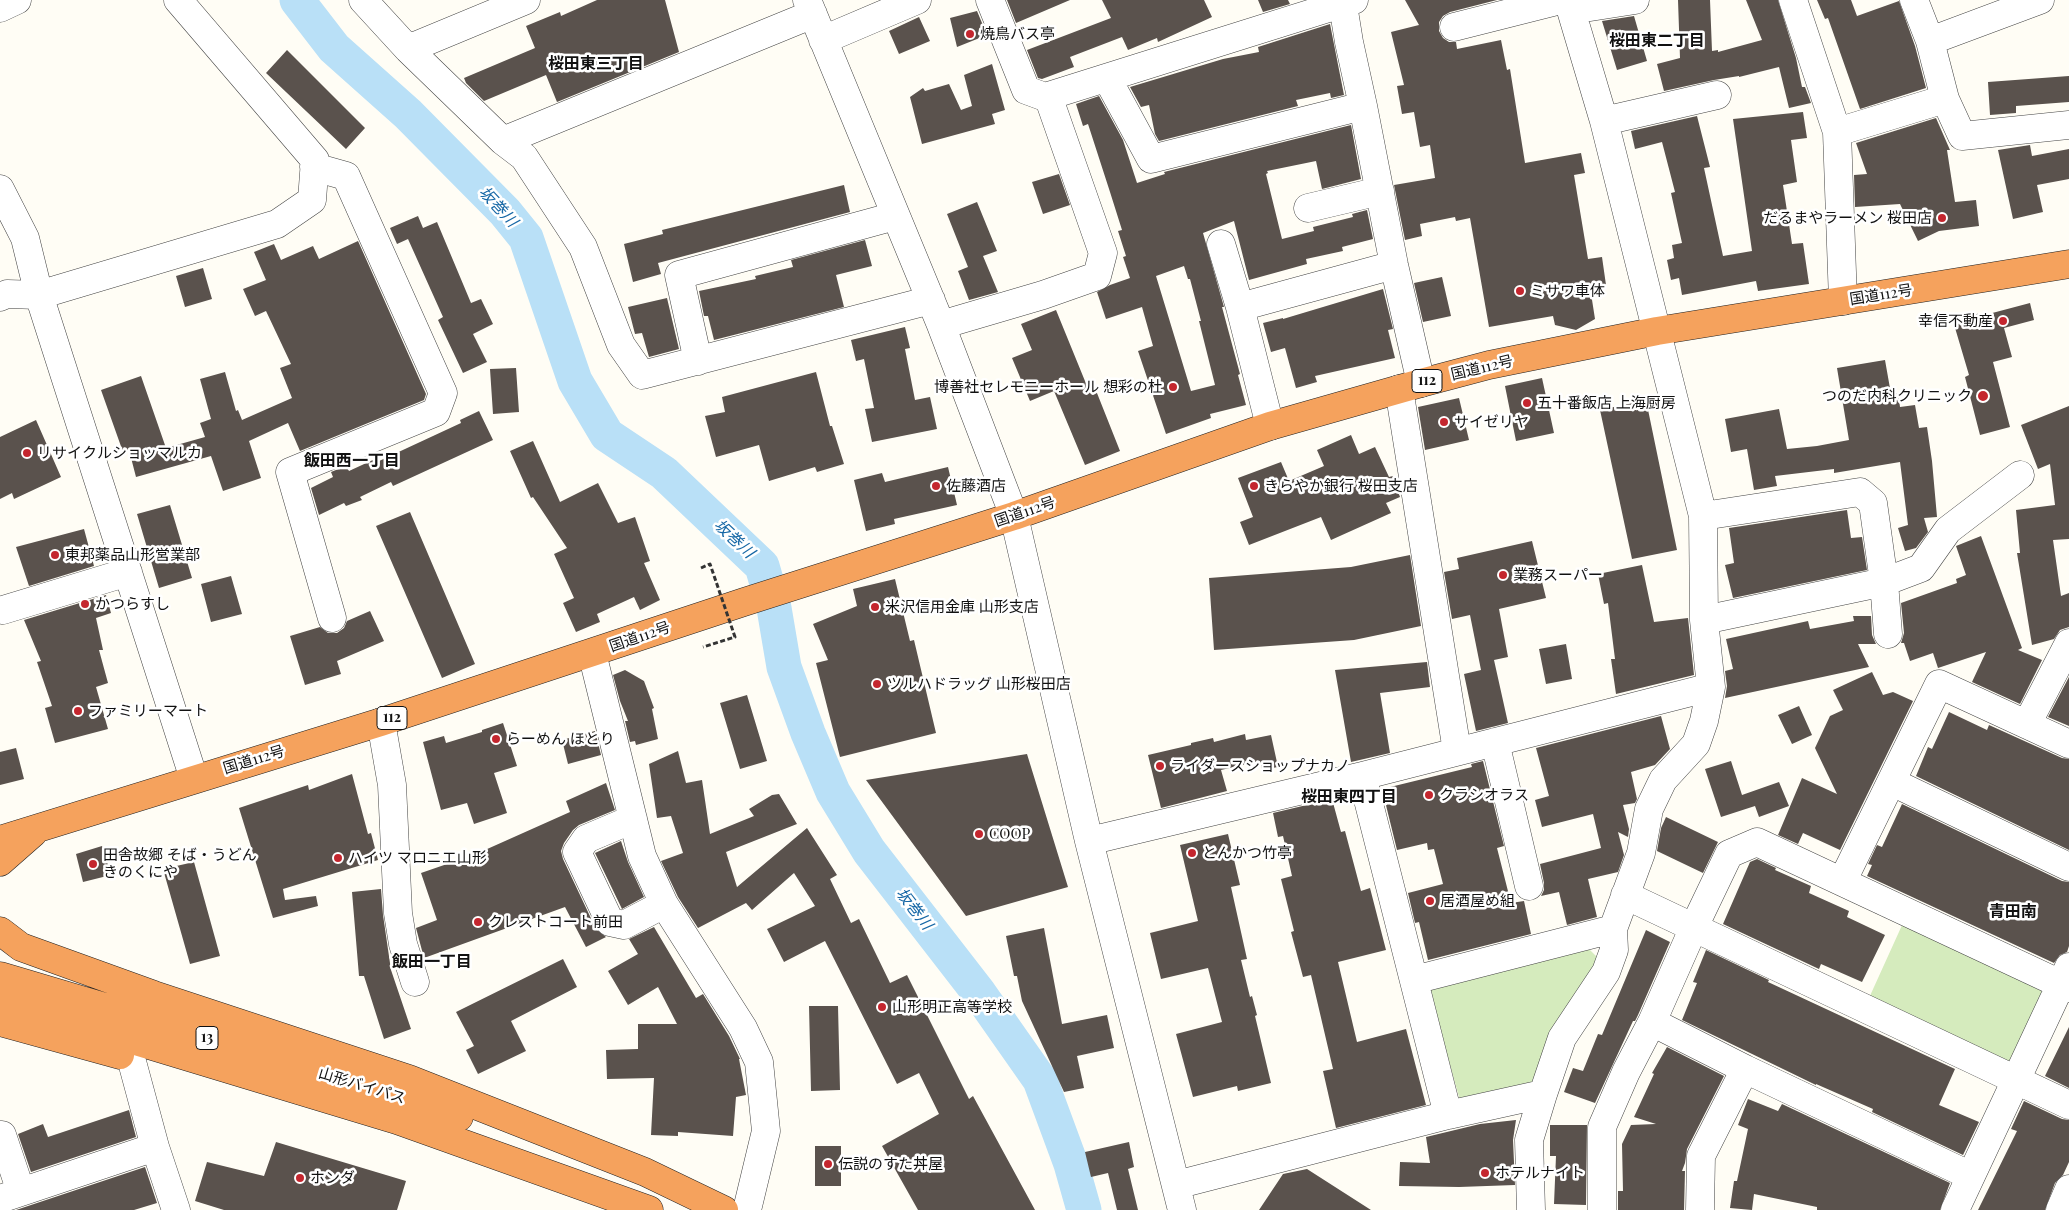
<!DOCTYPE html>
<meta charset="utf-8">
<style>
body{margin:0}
canvas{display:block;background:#fffdf5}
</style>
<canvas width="2069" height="1210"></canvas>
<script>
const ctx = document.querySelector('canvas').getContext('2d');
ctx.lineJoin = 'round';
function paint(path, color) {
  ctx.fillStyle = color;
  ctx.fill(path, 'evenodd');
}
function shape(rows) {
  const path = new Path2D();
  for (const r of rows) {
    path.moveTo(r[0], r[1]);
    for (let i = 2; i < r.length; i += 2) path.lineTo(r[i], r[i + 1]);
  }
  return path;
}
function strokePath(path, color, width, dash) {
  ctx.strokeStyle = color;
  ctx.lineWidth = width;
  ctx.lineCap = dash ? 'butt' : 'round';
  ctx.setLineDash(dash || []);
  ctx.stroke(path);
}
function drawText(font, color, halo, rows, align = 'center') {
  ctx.font = font + ' "Playfair Display","Noto Sans JP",serif';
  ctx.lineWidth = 5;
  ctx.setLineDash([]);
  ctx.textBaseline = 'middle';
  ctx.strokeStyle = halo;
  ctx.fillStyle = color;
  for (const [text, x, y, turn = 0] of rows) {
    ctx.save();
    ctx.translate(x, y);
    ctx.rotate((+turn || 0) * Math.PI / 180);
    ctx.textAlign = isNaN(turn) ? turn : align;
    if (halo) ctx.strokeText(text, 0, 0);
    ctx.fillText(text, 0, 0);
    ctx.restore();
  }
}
paint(shape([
 [1903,923,2046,989,2010,1065,1869,998],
 [1589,949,1598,958,1535,1086,1461,1104,1428,987]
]), '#d5ebbd');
strokePath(shape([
 [297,0,334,48,408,114,505,212,526,238,575,381,607,435,664,473,762,566,774,608,784,667,808,733,833,792,869,851,979,993,1040,1080,1071,1164,1084,1210]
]), '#b9e0f7', 35);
paint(shape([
 [597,0,665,0,679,52,557,102,546,75,484,101,466,83,464,78,535,48,526,26,560,12,561,16],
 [1007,0,1070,0,1016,23],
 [1102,0,1204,0,1212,17,1158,42,1157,38,1128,50,1122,37,1070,57,1074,67,1042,79,1038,78,1027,50,1111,18],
 [1258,0,1288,0,1290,4,1263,12],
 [1405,0,1497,0,1450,12,1443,16,1439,22,1439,31,1443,38,1449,42,1456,42,1457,49,1501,40,1507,70,1510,69,1525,163,1581,153,1585,173,1574,175,1588,259,1602,257,1606,285,1590,287,1595,319,1576,330,1555,325,1553,316,1489,327,1470,218,1456,221,1455,217,1420,224,1422,236,1405,240,1394,185,1435,178,1430,145,1420,147,1414,112,1402,114,1397,86,1404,85,1391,32,1419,25],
 [1678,0,1710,0,1712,51,1718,50,1718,52,1762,40,1746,0,1778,0,1796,58,1802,87,1805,87,1811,103,1789,108,1779,67,1739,77,1739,76,1714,80,1664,91,1657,64,1680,58],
 [1817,0,1851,0,1857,16,1899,1,1915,46,1926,88,1860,109,1828,18,1825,19],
 [977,11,987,35,957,47,950,18],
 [1634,16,1647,61,1617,70,1602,21],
 [919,17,930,41,899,54,889,31],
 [1330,24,1344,95,1331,98,1330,93,1296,100,1298,106,1159,141,1155,134,1149,105,1141,107,1130,87,1223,59,1259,52,1258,47],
 [287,50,365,128,346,149,266,73],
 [992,64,1005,110,992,114,995,124,922,144,910,97,923,88,925,91,949,84,961,110,972,106,964,75],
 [2069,76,2069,102,2016,106,2016,113,1990,115,1988,82],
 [1099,96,1123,140,1137,183,1165,174,1164,172,1351,125,1361,179,1322,189,1316,161,1267,171,1268,173,1266,174,1282,239,1314,231,1313,227,1353,217,1352,214,1367,210,1373,239,1342,247,1343,251,1306,259,1307,264,1249,280,1234,221,1203,233,1224,307,1222,307,1240,374,1238,375,1246,405,1210,414,1211,418,1166,434,1138,351,1153,346,1142,307,1106,319,1097,292,1110,285,1130,278,1123,257,1126,256,1118,231,1122,230,1110,192,1088,124,1083,126,1076,104],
 [1184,266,1188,279,1190,279,1201,321,1199,321,1215,385,1191,391,1156,276],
 [1803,112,1807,138,1791,140,1797,182,1783,185,1792,244,1803,243,1809,284,1758,291,1756,281,1682,295,1679,278,1671,280,1667,260,1674,258,1672,245,1682,243,1671,193,1675,192,1662,142,1635,149,1631,131,1697,116,1710,167,1704,168,1723,256,1752,251,1733,119],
 [1936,118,1950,150,1947,150,1955,202,1976,200,1979,226,1939,231,1918,241,1900,204,1855,207,1854,175,1867,174,1856,143],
 [2030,145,2032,156,2069,149,2069,179,2037,185,2043,212,2013,219,1998,150],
 [1059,174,1070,205,1043,214,1032,182],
 [844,185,850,212,658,263,661,274,633,282,624,244,663,234,662,230],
 [977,202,997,251,983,256,998,292,969,300,958,271,968,267,947,214],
 [418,216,423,228,437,222,471,303,481,299,493,324,473,334,487,362,463,373,438,320,443,317,408,239,397,244,390,228],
 [865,240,872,266,836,275,844,307,714,340,708,316,704,316,699,291,756,279,755,276,793,267,791,260],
 [358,241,426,394,424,400,300,451,288,423,249,441,261,478,223,491,211,456,136,477,129,450,123,452,101,390,141,376,166,448,205,437,200,423,211,419,200,379,225,372,236,411,238,410,242,420,292,398,280,368,291,364,266,311,255,316,243,289,266,280,254,252,274,244,281,260,313,246,319,259],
 [203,268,212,299,185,307,176,276],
 [1442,277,1451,316,1423,322,1414,283],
 [1383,289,1393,329,1388,330,1395,358,1315,376,1317,382,1296,388,1285,348,1271,352,1263,323,1283,318,1283,319],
 [667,298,679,349,649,357,642,333,635,334,628,307],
 [2030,303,2034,320,2004,328,2012,357,1993,362,2010,427,1980,435,1965,377,1969,375,1953,321,1980,313,1981,316],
 [1056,310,1087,386,1093,383,1120,451,1085,465,1054,391,1030,401,1012,358,1032,350,1021,324],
 [905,327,910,348,905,349,915,400,930,397,937,429,872,442,865,409,874,408,864,359,856,361,851,340],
 [1885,360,1891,394,1898,393,1900,407,1915,405,1919,428,1927,427,1932,461,1937,517,1924,518,1928,532,1916,548,1905,551,1898,528,1908,525,1900,462,1834,473,1834,469,1775,476,1777,486,1754,490,1747,449,1731,452,1725,419,1779,409,1787,449,1817,446,1849,440,1837,368],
 [516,368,519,412,493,414,490,369],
 [816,372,830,426,832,426,844,464,817,472,815,467,769,481,759,445,716,457,705,416,725,412,722,397],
 [1542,378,1554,433,1516,441,1505,386],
 [1459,398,1469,440,1425,450,1418,407],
 [1646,400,1677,550,1632,559,1600,410],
 [2069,406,2069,539,2053,540,2061,596,2069,593,2069,627,2060,630,2054,639,2032,645,2017,553,2020,553,2016,510,2055,505,2050,464,2038,469,2021,425],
 [479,411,493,440,393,486,391,482,360,497,362,500,346,506,344,503,319,515,311,488,333,477,331,472,346,466,349,471,375,459,377,462,461,423,460,420],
 [36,420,61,477,14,499,12,493,0,499,0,437],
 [1351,435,1359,454,1375,447,1389,477,1393,476,1400,497,1386,503,1391,513,1331,540,1321,517,1249,545,1240,522,1253,517,1238,478,1281,462,1289,481,1324,466,1317,450],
 [533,441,560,502,598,483,618,523,635,517,650,561,644,563,660,600,640,610,634,597,597,614,600,622,576,632,563,603,574,598,554,554,567,548,533,497,531,498,510,451],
 [948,467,957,505,894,519,895,524,866,531,854,480,882,473,885,482],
 [170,505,192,578,159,588,137,514],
 [1847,510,1851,538,1862,537,1867,570,1733,598,1725,565,1734,563,1729,528],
 [410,512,475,664,442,678,376,526],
 [84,529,94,566,29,586,16,547],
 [1981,536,2022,648,2018,650,2042,660,2020,704,1972,682,1986,652,1938,668,1933,653,1910,661,1904,643,1901,643,1904,633,1901,603,1957,583,1956,579,1966,575,1956,546],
 [1532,541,1546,598,1499,609,1508,657,1494,660,1508,723,1476,731,1464,674,1481,670,1470,615,1452,619,1444,572,1459,569,1457,558],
 [1410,555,1421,626,1354,640,1214,650,1209,578,1351,567],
 [1642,565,1654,622,1688,618,1694,675,1616,694,1611,659,1615,659,1608,603,1604,604,1598,574],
 [231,576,242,614,211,622,201,584],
 [895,579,910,641,914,640,936,733,840,757,816,663,828,660,813,624,857,606,853,589],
 [106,595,111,613,96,618,103,650,99,650,108,683,96,687,108,729,55,743,45,708,52,706,37,662,41,661,24,620],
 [370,611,384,641,337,661,341,674,305,685,290,636,320,627,328,633,337,633,344,628,347,621],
 [1853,616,1871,616,1872,635,1876,644,1858,644,1869,667,1725,698,1727,686,1725,671,1733,669,1726,639,1808,621,1810,629,1854,621],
 [1566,644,1572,679,1546,684,1539,649],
 [1427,662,1430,687,1380,693,1390,753,1351,762,1335,670],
 [625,670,644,681,654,708,652,709,658,739,636,745,635,741,630,742,625,721,628,721,620,701,613,675],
 [1872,672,1883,695,1893,692,1913,701,1840,850,1803,833,1798,844,1778,835,1802,778,1837,794,1815,748,1830,716,1843,710,1833,690],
 [2069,677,2069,726,2048,717],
 [747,695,767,761,740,769,720,703],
 [1799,706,1812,735,1792,744,1778,715],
 [1949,712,1987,730,1989,725,2062,758,2069,759,2069,850,1916,776,1928,747,1932,749],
 [1661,716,1670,749,1655,765,1631,772,1637,799,1635,803,1623,805,1629,829,1628,837,1618,832,1624,855,1618,872,1588,879,1597,917,1567,925,1559,892,1541,896,1544,890,1544,883,1540,864,1601,848,1593,814,1542,827,1535,800,1549,796,1536,748],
 [503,723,517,766,494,773,507,813,474,824,467,803,441,810,423,742,444,736,446,743,482,732,482,730],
 [595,731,601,755,568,764,562,740],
 [1245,734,1246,740,1271,735,1278,767,1262,770,1260,761,1221,770,1227,791,1161,808,1148,755,1191,745,1191,743,1213,738,1214,742],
 [16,748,24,779,0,785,0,752],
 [678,751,686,783,702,780,710,834,754,816,749,809,772,795,779,794,797,824,726,852,737,887,807,828,837,875,830,879,851,923,859,919,890,983,907,975,969,1099,973,1096,1035,1210,918,1210,882,1146,939,1114,919,1073,897,1084,825,941,784,962,767,929,815,906,794,873,752,910,746,903,698,928,678,897,661,861,683,853,671,816,657,818,649,764],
 [1027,754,1068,887,966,916,866,780],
 [1483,761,1504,846,1497,848,1511,903,1524,901,1531,934,1428,960,1419,922,1415,923,1408,893,1443,884,1434,849,1428,850,1427,843,1397,850,1382,789,1472,767,1471,764],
 [1731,761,1742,795,1779,782,1789,806,1759,817,1755,806,1721,817,1705,769],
 [352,774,368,834,371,833,378,860,283,889,285,900,316,896,318,906,273,918,239,808,308,785,309,790],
 [606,783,615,810,579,825,573,830,564,843,561,851,563,859,596,929,606,937,586,947,565,907,424,958,416,928,437,920,421,873,476,854,570,812,566,801],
 [1332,799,1341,832,1345,831,1361,891,1370,888,1386,950,1338,962,1357,1042,1406,1029,1426,1105,1336,1128,1323,1071,1333,1069,1311,975,1303,977,1291,932,1294,931,1281,879,1292,876,1283,836,1278,837,1273,813],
 [1902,804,2062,881,2069,882,2069,946,2067,952,2060,955,2054,963,1867,876,1872,865,1868,864,1877,845,1882,847],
 [1666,817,1718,842,1703,873,1657,851,1661,828],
 [1228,834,1240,885,1231,887,1247,959,1241,960,1250,997,1252,996,1257,1015,1255,1016,1271,1083,1238,1091,1237,1086,1193,1097,1176,1034,1222,1022,1208,968,1161,979,1150,933,1198,921,1180,845],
 [621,841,628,862,644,897,622,909,595,853],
 [102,846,111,875,83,882,76,854],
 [1757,859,1776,868,1775,870,1811,886,1809,893,1849,911,1847,917,1885,935,1862,982,1821,964,1819,969,1723,924,1750,862],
 [194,862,220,956,190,964,163,869],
 [381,889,383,915,391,970,411,1029,384,1039,364,976,359,976,352,892],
 [654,927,696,998,703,994,729,1036,740,1059,739,1059,746,1095,736,1097,733,1136,678,1132,678,1136,651,1135,654,1078,607,1079,606,1050,638,1049,638,1024,677,1024,658,987,628,1005,608,971,638,954,629,939],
 [1044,928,1062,1024,1107,1015,1114,1048,1077,1056,1084,1088,1064,1092,1022,1001,1017,976,1014,976,1006,936],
 [1646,930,1670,942,1638,1015,1635,1021,1633,1021,1595,1103,1564,1092,1573,1068,1583,1071,1598,1034,1602,1035],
 [1706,950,1769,980,1768,982,1955,1069,1939,1105,1979,1122,1963,1155,1872,1112,1873,1109,1816,1084,1816,1085,1682,1020,1697,983,1693,982],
 [563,959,577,987,511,1021,526,1051,478,1074,466,1050,474,1046,456,1012],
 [809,1006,838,1006,840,1090,811,1091],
 [2069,1027,2069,1088,2045,1076],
 [1667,1047,1724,1076,1687,1149,1685,1163,1682,1171,1685,1171,1684,1210,1618,1210,1618,1191,1623,1191,1622,1144,1631,1125,1656,1124,1634,1117,1654,1074,1652,1073],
 [1748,1099,1778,1111,1782,1104,1950,1183,1940,1210,1817,1210,1817,1207,1754,1194,1752,1210,1730,1208,1734,1181,1737,1181,1748,1129,1738,1125],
 [2024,1101,2062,1119,2069,1120,2069,1162,2063,1175,2055,1183,2045,1210,1978,1210,2017,1131,2011,1129],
 [129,1110,136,1137,31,1172,18,1134,43,1124,48,1137],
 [1516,1120,1513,1140,1515,1185,1459,1187,1399,1186,1400,1162,1430,1163,1426,1137,1480,1124],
 [1550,1125,1587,1125,1586,1205,1554,1204,1556,1156,1550,1156],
 [276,1142,406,1181,397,1210,224,1210,195,1201,207,1162,264,1176],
 [1129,1142,1134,1167,1128,1169,1138,1210,1117,1210,1108,1173,1091,1177,1085,1152],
 [815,1146,841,1146,841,1186,815,1186],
 [145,1167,157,1203,134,1210,16,1210],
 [1307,1169,1371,1210,1259,1210,1283,1174]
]), '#5a524d');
const minor = shape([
 [363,0,408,49,503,141,524,157,583,247,621,345,642,375,931,300],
 [807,0,941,325,1014,516,1089,841,1182,1210],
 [990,0,1026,90,1045,97,1354,0],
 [1793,0,1837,132,1843,301],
 [1914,0,1930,41,2040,0],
 [1343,5,1349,42,1363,106,1394,265,1421,383],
 [0,8,17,0],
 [1571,10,1635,0],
 [1454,27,1561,0],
 [823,40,917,0],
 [1930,41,1945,99,1962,136,2069,125],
 [408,49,526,0],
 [1107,78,1151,159,1363,106],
 [1604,121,1717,95],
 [1837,132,1945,99],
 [503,141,813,14],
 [314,167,346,176,443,393,436,412,290,472,332,618],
 [0,189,25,238,39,295,194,779],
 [1308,208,1380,191],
 [1221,244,1240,307,1270,426],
 [0,297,7,294,39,295,277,224,312,200,315,160,178,0],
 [1240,307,1394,265],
 [941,325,1043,295,1097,276,1103,253,1048,96],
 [698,361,679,275,895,216],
 [1399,389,1457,751],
 [1703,516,1860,492,1873,503,1884,582,1888,634],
 [3,610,128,572],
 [1704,620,1884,582,1921,568,1948,530,2020,475],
 [592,653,642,856,664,904,743,1028,759,1062,766,1131,747,1210],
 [381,722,392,785,398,913,403,944,415,982],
 [2027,724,2069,643],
 [1495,742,1529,886],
 [1362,776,1448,1115],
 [1892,782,2069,867],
 [633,819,586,839,577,852,610,922,624,925,664,904],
 [1089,841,1362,776,1711,687],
 [1842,882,1939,684,2069,744],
 [1625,895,2069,1105],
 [1414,980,1613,929],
 [1652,1022,1745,1069,1971,1176],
 [131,1058,155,1147,176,1210],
 [2,1135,21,1192],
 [1176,1185,1448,1115,1543,1094],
 [0,1199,155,1147],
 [1531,1210,1529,1140,1543,1094,1562,1038,1606,972,1614,950,1613,929,1641,853,1649,809,1663,780,1696,744,1704,721,1711,687,1704,620,1703,516,1604,121,1568,0],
 [1602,1210,1602,1127,1626,1072,1652,1022,1694,927,1729,854,1757,842,2069,988],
 [1700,1210,1701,1156,1745,1069],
 [1955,1210,2069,967],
 [2060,1210,2069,1189]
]);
const highway = shape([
 [0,840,381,722,744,602,1014,516,1270,426,1421,383,1489,365,1657,331,2069,264],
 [0,862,33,833],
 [0,931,21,947,154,995,409,1079,645,1172,724,1210],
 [0,976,155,1022,459,1117],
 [0,999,132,1040,397,1120,649,1210],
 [0,1022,120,1055]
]);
strokePath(minor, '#444', 29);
strokePath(highway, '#222', 29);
strokePath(minor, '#fff', 28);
strokePath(highway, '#f5a25d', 28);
strokePath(shape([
 [701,568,710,564,735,637,703,647]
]), '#333', 3, [5, 2.5]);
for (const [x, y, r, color] of [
 [970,34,5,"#c4262e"],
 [1942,218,5,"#c4262e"],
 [1520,291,5,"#c4262e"],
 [2003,321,5,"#c4262e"],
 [1173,387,5,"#c4262e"],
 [1983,396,6,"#c4262e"],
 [1527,403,5,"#c4262e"],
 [1444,422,5,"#c4262e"],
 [27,453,5,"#c4262e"],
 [936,486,5,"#c4262e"],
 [1254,486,5,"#c4262e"],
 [55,555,5,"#c4262e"],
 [1503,575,5,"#c4262e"],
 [85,604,5,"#c4262e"],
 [875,607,5,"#c4262e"],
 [877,684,5,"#c4262e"],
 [78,711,5,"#c4262e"],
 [496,739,5,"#c4262e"],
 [1160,766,5,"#c4262e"],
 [1429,795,5,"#c4262e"],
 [979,834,5,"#c4262e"],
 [1192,853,5,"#c4262e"],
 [338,858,5,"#c4262e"],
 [93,864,5,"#c4262e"],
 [1430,901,5,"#c4262e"],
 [478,922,5,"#c4262e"],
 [882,1007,5,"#c4262e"],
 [828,1164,5,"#c4262e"],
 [1485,1173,5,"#c4262e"],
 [300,1178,5,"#c4262e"]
]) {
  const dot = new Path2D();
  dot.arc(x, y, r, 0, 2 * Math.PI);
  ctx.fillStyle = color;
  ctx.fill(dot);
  strokePath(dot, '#fff', 2);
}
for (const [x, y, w] of [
 [1427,381,30],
 [392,718,30],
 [207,1038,22]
]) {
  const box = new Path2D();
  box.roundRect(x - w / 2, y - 11.5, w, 23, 4);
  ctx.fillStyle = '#fff';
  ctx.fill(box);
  strokePath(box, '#111', 1);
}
drawText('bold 14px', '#111', null, [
 ["112",1427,381],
 ["112",392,718],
 ["13",207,1038]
]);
drawText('15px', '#111', '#fff', [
 ["焼鳥バス亭",980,34],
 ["だるまやラーメン 桜田店",1932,218,"right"],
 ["ミサワ車体",1530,291],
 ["幸信不動産",1993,321,"right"],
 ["博善社セレモニーホール 想彩の杜",1163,387,"right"],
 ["つのだ内科クリニック",1972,396,"right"],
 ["五十番飯店 上海厨房",1537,403],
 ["サイゼリヤ",1454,422],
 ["リサイクルショッマルカ",37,453],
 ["佐藤酒店",946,486],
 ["きらやか銀行 桜田支店",1264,486],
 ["東邦薬品山形営業部",65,555],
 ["業務スーパー",1513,575],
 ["かつらすし",95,604],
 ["米沢信用金庫 山形支店",885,607],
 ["ツルハドラッグ 山形桜田店",887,684],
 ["ファミリーマート",88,711],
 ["らーめん ほとり",506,739],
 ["ライダースショップナカノ",1170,766],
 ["クラシオラス",1439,795],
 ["COOP",989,834],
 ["とんかつ竹亭",1202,853],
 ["田舎故郷 そば・うどん",103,855],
 ["きのくにや",103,872],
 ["ハイツ マロニエ山形",348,858],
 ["居酒屋め組",1440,901],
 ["クレストコート前田",488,922],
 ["山形明正高等学校",892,1007],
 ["伝説のすた丼屋",838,1164],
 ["ホテルナイト",1495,1173],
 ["ホンダ",310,1178]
], 'left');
drawText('15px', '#111', '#fff', [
 ["国道112号",1881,295,-9],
 ["国道112号",1482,368,-13],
 ["国道112号",1025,512,-19],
 ["国道112号",640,637,-19],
 ["国道112号",254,760,-17],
 ["山形バイパス",362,1086,17]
]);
drawText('bold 16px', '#111', '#fff', [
 ["桜田東二丁目",1657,41],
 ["桜田東三丁目",596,64],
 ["飯田西一丁目",352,461],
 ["桜田東四丁目",1349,797],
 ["青田南",2013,912],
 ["飯田一丁目",432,962]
]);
drawText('italic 16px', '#1768a6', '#fff', [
 ["坂巻川",498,207,47],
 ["坂巻川",734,539,43],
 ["坂巻川",914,909,52]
]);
</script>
